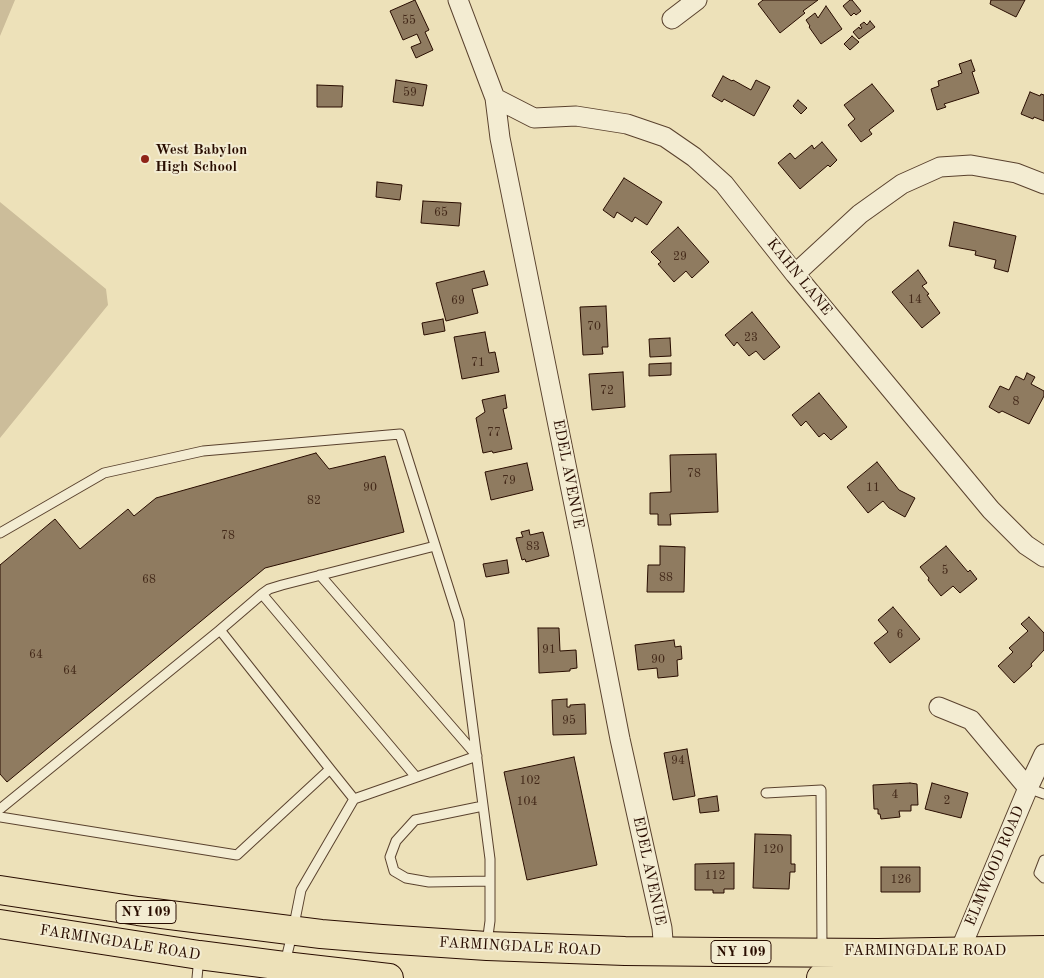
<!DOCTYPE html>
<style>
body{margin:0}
canvas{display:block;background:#ede1b9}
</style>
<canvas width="1044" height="978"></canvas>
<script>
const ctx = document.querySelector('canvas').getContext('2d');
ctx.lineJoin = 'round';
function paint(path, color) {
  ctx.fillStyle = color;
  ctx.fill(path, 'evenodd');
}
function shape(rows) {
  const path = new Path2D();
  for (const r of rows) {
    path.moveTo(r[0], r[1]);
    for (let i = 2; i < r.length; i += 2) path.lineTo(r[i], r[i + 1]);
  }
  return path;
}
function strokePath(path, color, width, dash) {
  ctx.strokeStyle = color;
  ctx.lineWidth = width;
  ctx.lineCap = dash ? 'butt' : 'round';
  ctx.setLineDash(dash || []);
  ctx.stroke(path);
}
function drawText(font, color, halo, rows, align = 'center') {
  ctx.font = font + ' "Old Standard TT",serif';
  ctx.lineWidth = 4;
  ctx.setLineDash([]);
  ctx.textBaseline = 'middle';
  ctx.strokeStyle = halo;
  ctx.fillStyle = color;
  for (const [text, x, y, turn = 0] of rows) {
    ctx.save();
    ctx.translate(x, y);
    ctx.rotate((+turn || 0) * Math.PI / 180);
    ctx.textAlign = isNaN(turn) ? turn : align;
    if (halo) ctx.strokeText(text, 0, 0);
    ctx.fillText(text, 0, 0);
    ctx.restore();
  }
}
paint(shape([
 [0,0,15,0,0,36],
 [0,202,106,289,108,305,0,438]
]), '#ccbd9a');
const building = shape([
 [415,0,429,30,425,32,433,50,416,58,411,47,421,43,417,34,403,40,390,11,415,0],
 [763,0,818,0,803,11,805,13,780,33,758,4,763,0],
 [850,0,852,0,861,11,856,15,854,13,851,16,843,6,850,0],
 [991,0,1025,0,1016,17,990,4,991,0],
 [826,6,842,29,821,44,809,27,810,26,806,20,815,13,818,18,826,6],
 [870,21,875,27,859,39,853,32,859,27,860,29,862,28,860,25,864,22,867,25,870,21],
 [852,36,859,42,850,50,844,44,852,36],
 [971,60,975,71,972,72,979,93,944,104,946,107,937,110,931,89,939,86,938,81,962,73,959,64,971,60],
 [723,76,732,81,733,80,751,90,756,80,770,87,754,116,724,99,722,102,712,96,723,76],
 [396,80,427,85,423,106,393,102,396,80],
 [872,84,894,111,869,130,872,134,861,142,848,125,855,119,844,105,872,84],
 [317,85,343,86,342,107,317,107,317,85],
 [1030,92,1040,96,1041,94,1044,95,1044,121,1034,117,1033,119,1021,114,1030,92],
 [798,100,807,108,801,114,793,106,798,100],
 [822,142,837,160,830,167,828,165,800,189,778,163,790,153,795,159,812,145,814,149,822,142],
 [624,178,662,202,647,225,635,217,632,222,617,212,614,218,603,210,624,178],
 [377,182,402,185,400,200,376,197,377,182],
 [423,201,461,203,459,226,421,223,423,201],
 [954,222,1016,236,1008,272,994,268,996,260,975,255,976,251,949,246,954,222],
 [678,227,709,262,692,278,686,271,674,282,658,264,661,262,651,252,678,227],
 [918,270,927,283,922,286,929,294,927,295,940,313,922,328,892,292,918,270],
 [484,271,488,285,472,289,478,313,446,321,436,283,484,271],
 [606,306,608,347,602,347,603,354,583,355,580,307,606,306],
 [752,312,780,347,764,360,756,351,749,356,737,342,734,346,725,335,752,312],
 [443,319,445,331,424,335,422,323,443,319],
 [485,332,489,353,495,352,499,372,462,379,454,337,485,332],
 [670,338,671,356,650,357,649,339,670,338],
 [671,363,671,375,649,376,649,364,671,363],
 [623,372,625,407,592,410,589,374,623,372],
 [1027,373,1035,377,1031,384,1044,391,1044,396,1029,424,1002,411,999,413,989,407,1000,386,1009,390,1016,376,1024,380,1027,373],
 [819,393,847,427,831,440,824,433,819,437,806,421,801,426,792,415,819,393],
 [505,395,507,408,503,409,512,449,493,453,492,451,483,453,476,418,485,412,482,400,505,395],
 [316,453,329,469,385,456,404,532,265,568,7,782,0,774,0,565,55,519,80,549,128,509,134,516,156,498,316,453],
 [716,454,718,512,670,514,671,525,658,525,658,514,650,514,650,493,671,492,670,455,716,454],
 [877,462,899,490,915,498,905,517,889,508,883,501,868,513,847,487,877,462],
 [527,463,533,490,491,500,485,472,527,463],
 [529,530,530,535,543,532,549,556,526,562,525,559,522,560,516,538,523,537,521,532,529,530],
 [660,546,685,547,684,592,647,592,648,565,660,565,660,546],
 [946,546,968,572,970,570,977,579,960,593,953,586,941,596,928,580,929,578,920,567,946,546],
 [507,560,509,573,486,577,483,564,507,560],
 [893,607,920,639,890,663,874,643,888,632,878,620,893,607],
 [1029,617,1044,633,1044,650,1031,664,1032,666,1014,683,998,666,1013,652,1009,648,1028,631,1021,624,1029,617],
 [538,628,559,628,560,651,576,650,577,668,570,669,570,671,539,673,538,628],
 [674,640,675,647,681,646,682,659,677,660,678,676,658,678,657,668,638,670,635,645,674,640],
 [567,699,567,707,570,707,570,705,585,704,586,734,553,735,552,700,567,699],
 [687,749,695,796,673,800,664,753,687,749],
 [574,757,597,865,527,880,504,772,574,757],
 [910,783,917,784,918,805,911,805,911,811,899,811,900,817,881,819,880,814,878,814,878,809,874,809,873,785,910,783],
 [932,783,968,793,961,818,925,809,932,783],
 [717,796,719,811,700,813,698,799,717,796],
 [755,834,791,835,791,864,795,864,795,872,790,872,789,889,753,888,755,834],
 [734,863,734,889,724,889,724,893,713,893,713,890,695,890,695,864,734,863],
 [881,867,920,867,920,892,881,892,881,867]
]);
paint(building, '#8f7b60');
strokePath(building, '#290d00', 1);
const service = shape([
 [0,533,104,473,203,451,400,434,459,621,490,859,490,921,487,943],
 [262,594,416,777],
 [220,630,262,594,269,589,282,585,435,546],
 [1028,788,1044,794],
 [766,793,821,790,822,949],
 [483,806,415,820,396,841,390,857,394,871,406,878,429,882,490,881],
 [0,809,220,630,330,769],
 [0,817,237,855,330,769,354,799],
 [1044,860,1039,873,1044,878],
 [285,963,293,930,301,890,354,799,477,756,320,575],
 [197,978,199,957]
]);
const minor = shape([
 [458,0,495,98,500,138,583,549,620,739,662,928,664,952],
 [672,19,697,0],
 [495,98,534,118,576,116,627,124,665,137,694,157,724,184,795,274,991,510,1026,545,1044,557],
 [795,274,860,214,902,184,940,167,971,165,1016,173,1044,184],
 [939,707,971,720,1028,788],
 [956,960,1028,788,1044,754]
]);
const primary = shape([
 [0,890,138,911,321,934,382,939,487,946,625,951,721,952,878,953,1044,950],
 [0,924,199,955,284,966,389,978],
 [821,978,901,976,1044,976]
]);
strokePath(service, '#5a422e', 11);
strokePath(minor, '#5a422e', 21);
strokePath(primary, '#290d00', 30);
strokePath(service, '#f3ecd2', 9);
strokePath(minor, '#f3ecd2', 19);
strokePath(primary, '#ede1b9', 28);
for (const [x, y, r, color] of [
 [145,159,5,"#8f2418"]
]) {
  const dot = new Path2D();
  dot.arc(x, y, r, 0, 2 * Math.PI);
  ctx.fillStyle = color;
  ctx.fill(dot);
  strokePath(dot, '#f3ecd2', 2);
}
drawText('12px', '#422818', null, [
 ["55",409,21],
 ["59",410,93],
 ["65",441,213],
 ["29",680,257],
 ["14",915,300],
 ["69",458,301],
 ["70",594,327],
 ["23",751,338],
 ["71",478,363],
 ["72",607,391],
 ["8",1016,402],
 ["77",494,433],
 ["78",694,474],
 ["79",509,481],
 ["90",370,488],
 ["11",873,488],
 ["82",314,501],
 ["78",228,536],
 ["83",533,547],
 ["5",945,571],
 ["88",666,578],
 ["68",149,580],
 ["6",900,635],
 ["91",549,650],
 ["64",36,655],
 ["90",658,660],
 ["64",70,671],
 ["95",569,721],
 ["94",678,761],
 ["102",530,781],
 ["4",895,795],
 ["2",947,801],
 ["104",527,802],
 ["120",773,850],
 ["112",715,876],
 ["126",901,880]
]);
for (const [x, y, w] of [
 [146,912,60],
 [741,952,60]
]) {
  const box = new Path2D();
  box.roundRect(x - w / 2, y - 11.5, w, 23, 4);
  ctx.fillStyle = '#f3ecd2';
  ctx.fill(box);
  strokePath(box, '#290d00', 1);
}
drawText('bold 14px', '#290d00', null, [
 ["NY 109",146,912],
 ["NY 109",741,952]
]);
drawText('bold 15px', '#290d00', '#f3ecd2', [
 ["West Babylon",155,150],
 ["High School",155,167]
], 'left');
drawText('15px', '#290d00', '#f3ecd2', [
 ["KAHN LANE",799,277,51],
 ["EDEL AVENUE",568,474,79],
 ["ELMWOOD ROAD",995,866,-67],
 ["EDEL AVENUE",649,871,78],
 ["FARMINGDALE ROAD",120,943,9],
 ["FARMINGDALE ROAD",520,947,3],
 ["FARMINGDALE ROAD",925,951]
]);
</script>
